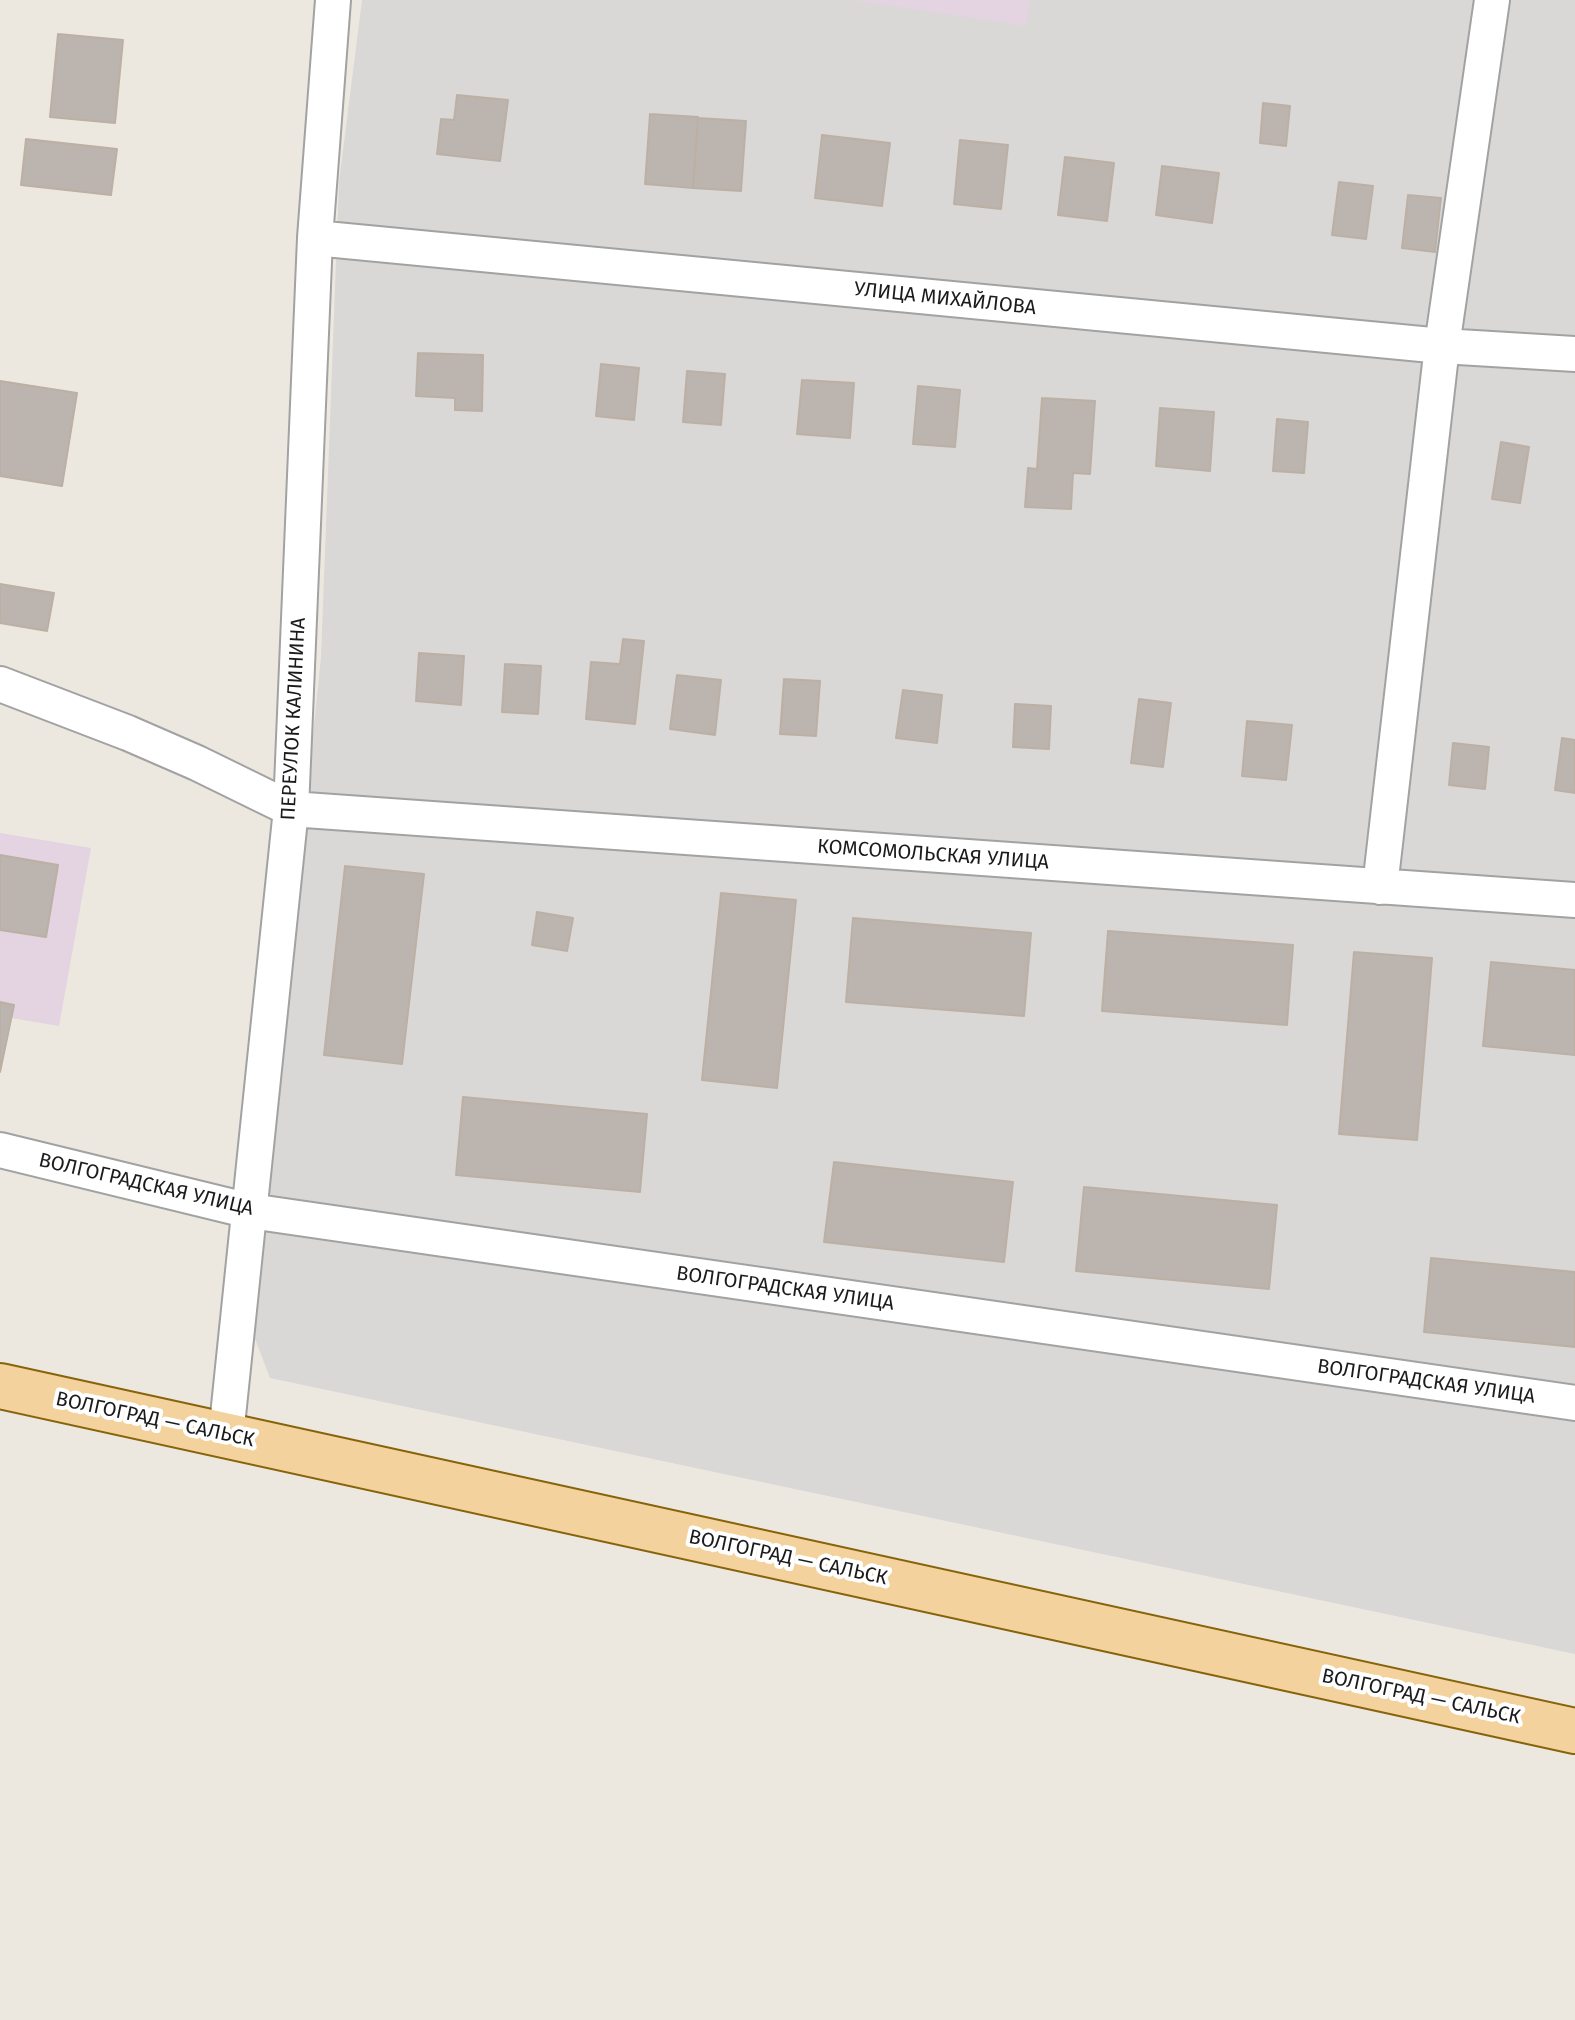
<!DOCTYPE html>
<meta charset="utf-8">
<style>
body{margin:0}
canvas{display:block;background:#ece8e0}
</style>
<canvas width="1575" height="2020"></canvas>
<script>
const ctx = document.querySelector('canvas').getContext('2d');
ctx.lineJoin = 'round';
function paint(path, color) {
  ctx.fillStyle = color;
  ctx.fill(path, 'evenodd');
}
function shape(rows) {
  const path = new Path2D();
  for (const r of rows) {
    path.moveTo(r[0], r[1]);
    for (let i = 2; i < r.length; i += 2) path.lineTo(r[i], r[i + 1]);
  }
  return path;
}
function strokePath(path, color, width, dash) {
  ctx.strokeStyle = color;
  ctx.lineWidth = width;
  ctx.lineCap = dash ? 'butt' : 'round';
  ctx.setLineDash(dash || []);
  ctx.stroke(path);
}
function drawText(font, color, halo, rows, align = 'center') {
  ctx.font = font + ' "Fira Sans",sans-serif';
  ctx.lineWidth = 8;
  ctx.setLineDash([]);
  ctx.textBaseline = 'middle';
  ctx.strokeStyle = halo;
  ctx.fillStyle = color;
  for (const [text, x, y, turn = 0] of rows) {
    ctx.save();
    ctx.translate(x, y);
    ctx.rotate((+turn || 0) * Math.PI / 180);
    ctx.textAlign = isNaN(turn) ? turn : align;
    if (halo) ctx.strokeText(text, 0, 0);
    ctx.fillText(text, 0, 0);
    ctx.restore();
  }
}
paint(shape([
 [362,0,1575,0,1575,1654,270,1378,252,1331,321,657,339,182]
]), '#d9d8d7');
paint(shape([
 [853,0,1030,0,1026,26],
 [0,833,91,848,59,1026,11,1018,0,1072]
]), '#e4d3e0');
const building = shape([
 [58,34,123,40,115,123,50,117,58,34],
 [457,95,508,100,500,161,437,154,441,119,454,120,457,95],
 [1263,103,1290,106,1286,146,1260,143,1263,103],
 [650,114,698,117,693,188,645,184,650,114],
 [698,118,746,121,741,191,693,188,698,118],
 [822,135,890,143,882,206,815,198,822,135],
 [26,139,117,149,111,195,21,185,26,139],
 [960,140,1008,145,1001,209,954,204,960,140],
 [1065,157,1114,163,1107,221,1058,215,1065,157],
 [1162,166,1219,173,1212,223,1156,215,1162,166],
 [1339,182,1373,186,1366,239,1332,235,1339,182],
 [1408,195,1441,198,1435,252,1402,248,1408,195],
 [418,353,483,355,482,411,455,410,455,398,416,396,418,353],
 [601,364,639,368,634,420,596,416,601,364],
 [687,371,725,374,721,425,683,422,687,371],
 [802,380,854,383,850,438,797,434,802,380],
 [0,381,77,393,62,486,0,476,0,381],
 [918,386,960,390,955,447,913,444,918,386],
 [1042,398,1095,401,1090,474,1073,473,1071,509,1025,507,1028,468,1037,469,1042,398],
 [1160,408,1214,412,1210,471,1156,466,1160,408],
 [1277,419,1308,422,1304,473,1273,471,1277,419],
 [1501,442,1529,447,1520,503,1492,499,1501,442],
 [0,584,54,593,47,631,0,623,0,584],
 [623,639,644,641,635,724,586,719,591,662,620,664,623,639],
 [419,653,464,656,461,705,416,701,419,653],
 [505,664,541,666,538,714,502,712,505,664],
 [677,675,721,680,715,735,670,729,677,675],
 [784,679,820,681,816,736,780,734,784,679],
 [903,690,942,695,937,743,896,738,903,690],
 [1139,699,1171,703,1163,767,1131,763,1139,699],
 [1015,704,1051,706,1049,749,1013,747,1015,704],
 [1247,721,1292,725,1286,780,1242,776,1247,721],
 [1562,738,1575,740,1575,793,1555,790,1562,738],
 [1453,743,1489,747,1485,789,1449,785,1453,743],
 [0,855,58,865,46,937,0,930,0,855],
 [345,866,424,874,402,1064,324,1055,345,866],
 [721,893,796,900,777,1088,702,1080,721,893],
 [537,912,573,918,567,951,532,945,537,912],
 [853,918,1031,933,1024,1016,846,1002,853,918],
 [1108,931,1293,945,1287,1025,1102,1011,1108,931],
 [1354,952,1432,958,1417,1140,1339,1134,1354,952],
 [1491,962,1575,970,1575,1055,1483,1046,1491,962],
 [0,1002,14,1005,0,1072,0,1002],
 [463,1097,647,1114,640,1192,456,1175,463,1097],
 [834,1162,1013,1182,1004,1262,824,1242,834,1162],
 [1084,1187,1277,1205,1269,1289,1076,1271,1084,1187],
 [1431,1258,1575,1272,1575,1347,1424,1332,1431,1258]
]);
paint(building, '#bcb4ae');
strokePath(building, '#bcb0a4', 2);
const minor = shape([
 [315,238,1442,346,1575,354],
 [0,684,128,733,197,763,291,809,1575,900],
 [1380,887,1442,346,1492,0],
 [0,1150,250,1211,1575,1403],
 [226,1435,291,809,315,238,333,0]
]);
const primary = shape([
 [0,1386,1575,1731]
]);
strokePath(minor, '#a2a2a2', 38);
strokePath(primary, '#87630a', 48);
strokePath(minor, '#fff', 34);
strokePath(primary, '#f4d29d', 44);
drawText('20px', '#1b1b1b', '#fff', [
 ["УЛИЦА МИХАЙЛОВА",945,299,6],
 ["ПЕРЕУЛОК КАЛИНИНА",294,719,-87],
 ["КОМСОМОЛЬСКАЯ УЛИЦА",933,855,4],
 ["ВОЛГОГРАДСКАЯ УЛИЦА",146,1185,13],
 ["ВОЛГОГРАДСКАЯ УЛИЦА",785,1289,8],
 ["ВОЛГОГРАДСКАЯ УЛИЦА",1426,1382,8],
 ["ВОЛГОГРАД — САЛЬСК",155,1420,12],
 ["ВОЛГОГРАД — САЛЬСК",788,1558,12],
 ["ВОЛГОГРАД — САЛЬСК",1421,1697,12]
]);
</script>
